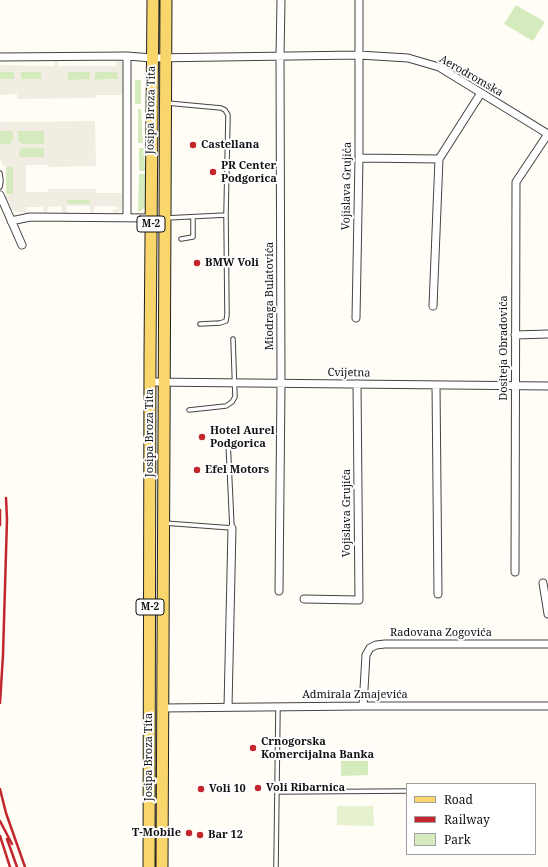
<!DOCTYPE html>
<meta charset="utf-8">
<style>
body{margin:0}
#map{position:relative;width:548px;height:867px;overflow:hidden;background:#fffdf5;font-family:"Noto Serif",serif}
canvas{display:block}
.legend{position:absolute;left:406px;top:783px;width:130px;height:72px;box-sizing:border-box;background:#fff;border:1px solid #a0a0a0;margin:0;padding:5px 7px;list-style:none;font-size:12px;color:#111}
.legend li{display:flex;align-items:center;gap:8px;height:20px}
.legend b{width:20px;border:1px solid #a0a0a0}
</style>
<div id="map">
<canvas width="548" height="867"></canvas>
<ul class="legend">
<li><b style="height:5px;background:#f9d66b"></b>Road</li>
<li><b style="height:5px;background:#c4262e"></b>Railway</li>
<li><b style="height:11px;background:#d5ebbd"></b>Park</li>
</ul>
</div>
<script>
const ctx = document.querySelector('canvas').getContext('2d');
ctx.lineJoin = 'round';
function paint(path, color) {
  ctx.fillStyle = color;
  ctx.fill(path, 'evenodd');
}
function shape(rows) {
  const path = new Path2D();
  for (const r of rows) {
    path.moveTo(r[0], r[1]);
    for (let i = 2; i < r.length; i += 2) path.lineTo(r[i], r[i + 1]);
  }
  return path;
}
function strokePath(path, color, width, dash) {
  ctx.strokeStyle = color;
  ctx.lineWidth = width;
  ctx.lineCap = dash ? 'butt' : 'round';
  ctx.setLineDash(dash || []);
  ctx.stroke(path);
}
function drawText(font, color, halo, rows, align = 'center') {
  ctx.font = font + ' "Noto Serif",serif';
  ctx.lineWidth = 4;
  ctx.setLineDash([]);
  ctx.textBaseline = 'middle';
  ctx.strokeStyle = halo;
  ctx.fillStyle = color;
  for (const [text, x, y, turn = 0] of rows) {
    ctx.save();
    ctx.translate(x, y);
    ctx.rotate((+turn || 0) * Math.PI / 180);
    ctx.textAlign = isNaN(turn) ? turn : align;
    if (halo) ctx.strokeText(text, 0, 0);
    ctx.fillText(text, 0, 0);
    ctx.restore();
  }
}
paint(shape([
 [516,5,545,22,533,41,504,24],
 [0,72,14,72,14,79,0,79],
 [21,72,41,72,41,79,21,79],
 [68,72,90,72,90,80,68,80],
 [95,72,118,72,118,79,95,80],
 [135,80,141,80,141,104,135,104],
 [138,109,141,109,143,143,138,143],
 [0,131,13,131,13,140,10,144,0,144],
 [18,131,44,131,44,144,22,144,18,141],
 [21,148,44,148,44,157,19,157,19,151],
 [139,148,144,148,145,171,139,171],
 [13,166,13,194,6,194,6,167],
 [139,174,145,174,145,207,141,211,138,211],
 [67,200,90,200,90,204,67,204],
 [341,761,368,761,368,775,341,776]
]), '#d5ebbd');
paint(shape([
 [337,806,373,806,374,826,337,825]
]), '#e6f2cf');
paint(shape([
 [55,59,58,59,58,66,116,66,116,60,120,60,123,64,123,95,96,95,95,98,17,99,17,94,0,95,0,79,14,79,14,72,0,72,0,65,54,66],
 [21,72,41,72,41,79,21,79],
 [68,72,90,72,90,79,68,80],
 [95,72,117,72,118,79,95,80],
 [95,121,96,166,48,167,48,165,26,165,26,192,48,192,48,189,96,189,96,193,123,193,122,209,121,211,113,214,113,210,118,209,117,207,115,206,95,206,94,213,90,213,90,206,67,206,67,213,62,213,61,206,48,207,47,213,44,213,43,207,26,207,27,213,17,212,12,209,5,195,13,194,13,167,3,166,0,158,0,144,10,144,13,140,13,131,0,131,0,122],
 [18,131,44,131,44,144,22,144,18,141],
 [21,148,44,148,44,157,19,157,19,151],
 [67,200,89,200,90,204,68,204]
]), '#f1ede2');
const service = shape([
 [167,103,221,108,225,110,228,115,226,215,227,315,226,321,220,323,200,324],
 [0,173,1,181,0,187],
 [166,218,226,215],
 [181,239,193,237,193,218],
 [189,410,226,406,232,402,235,397,233,339],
 [164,523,232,528,228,441],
 [277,792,407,791],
 [276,867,278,707]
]);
const minor = shape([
 [0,57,127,56,152,58,359,55,408,58,439,67,548,134],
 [359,158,439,159],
 [0,195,22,245],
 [127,218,127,56],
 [11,221,30,217,151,218],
 [433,306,439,159,481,93],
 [356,318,359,158,359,0],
 [515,335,548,334],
 [150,382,548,386],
 [436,385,438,594],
 [515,572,516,182,548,134],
 [543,583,548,614],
 [279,591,281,383,280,56,281,0],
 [304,599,359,600,357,384],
 [363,706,366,655,370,648,376,645,385,644,548,644],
 [228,707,232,528],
 [162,708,363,706,548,706]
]);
const primary = shape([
 [149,867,150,355,153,0],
 [162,867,166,0]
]);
strokePath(service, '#444', 5.5);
strokePath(minor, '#444', 9);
strokePath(primary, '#222', 13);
strokePath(service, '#fff', 3.5);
strokePath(minor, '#fff', 7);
strokePath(primary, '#f9d66b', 11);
strokePath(shape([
 [0,510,0,525],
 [0,703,3,655,7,519,6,498],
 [0,789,6,813,25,867],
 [0,821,12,844],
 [0,836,10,867],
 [7,839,17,867]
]), '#c4262e', 2.5);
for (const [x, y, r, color] of [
 [193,145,4,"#c4262e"],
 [213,172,4,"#c4262e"],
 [197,263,4,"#c4262e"],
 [202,437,4,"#c4262e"],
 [197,470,4,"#c4262e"],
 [253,748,4,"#c4262e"],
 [258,788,4,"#c4262e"],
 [201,789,4,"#c4262e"],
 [189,833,4,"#c4262e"],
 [200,835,4,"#c4262e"]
]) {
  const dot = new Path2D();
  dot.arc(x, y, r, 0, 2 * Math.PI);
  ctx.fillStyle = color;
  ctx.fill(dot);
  strokePath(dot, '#fff', 1.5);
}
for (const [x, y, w] of [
 [151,224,28],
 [150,607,28]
]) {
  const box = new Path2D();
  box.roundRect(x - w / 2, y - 8, w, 16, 3);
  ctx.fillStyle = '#fff';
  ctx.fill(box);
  strokePath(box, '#111', 1);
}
drawText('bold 10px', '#111', null, [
 ["M-2",151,224],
 ["M-2",150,607]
]);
drawText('11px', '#111', '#fff', [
 ["Aerodromska",471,76,30],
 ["Josipa Broza Tita",151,110,-89],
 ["Vojislava Grujića",347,186,-89],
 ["Miodraga Bulatovića",270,296,-90],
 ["Dositeja Obradovića",504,348,-90],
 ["Cvijetna",349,373,1],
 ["Josipa Broza Tita",150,433,-90],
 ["Vojislava Grujića",347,513,-90],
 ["Radovana Zogovića",441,633],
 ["Admirala Zmajevića",355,695],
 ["Josipa Broza Tita",149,757,-90]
]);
drawText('bold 11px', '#111', '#fff', [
 ["Castellana",201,145],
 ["PR Center",221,166],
 ["Podgorica",221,179],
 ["BMW Voli",205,263],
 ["Hotel Aurel",210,431],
 ["Podgorica",210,444],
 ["Efel Motors",205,470],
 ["Crnogorska",261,742],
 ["Komercijalna Banka",261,755],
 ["Voli Ribarnica",266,788],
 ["Voli 10",209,789],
 ["T-Mobile",181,833,"right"],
 ["Bar 12",208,835]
], 'left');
</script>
